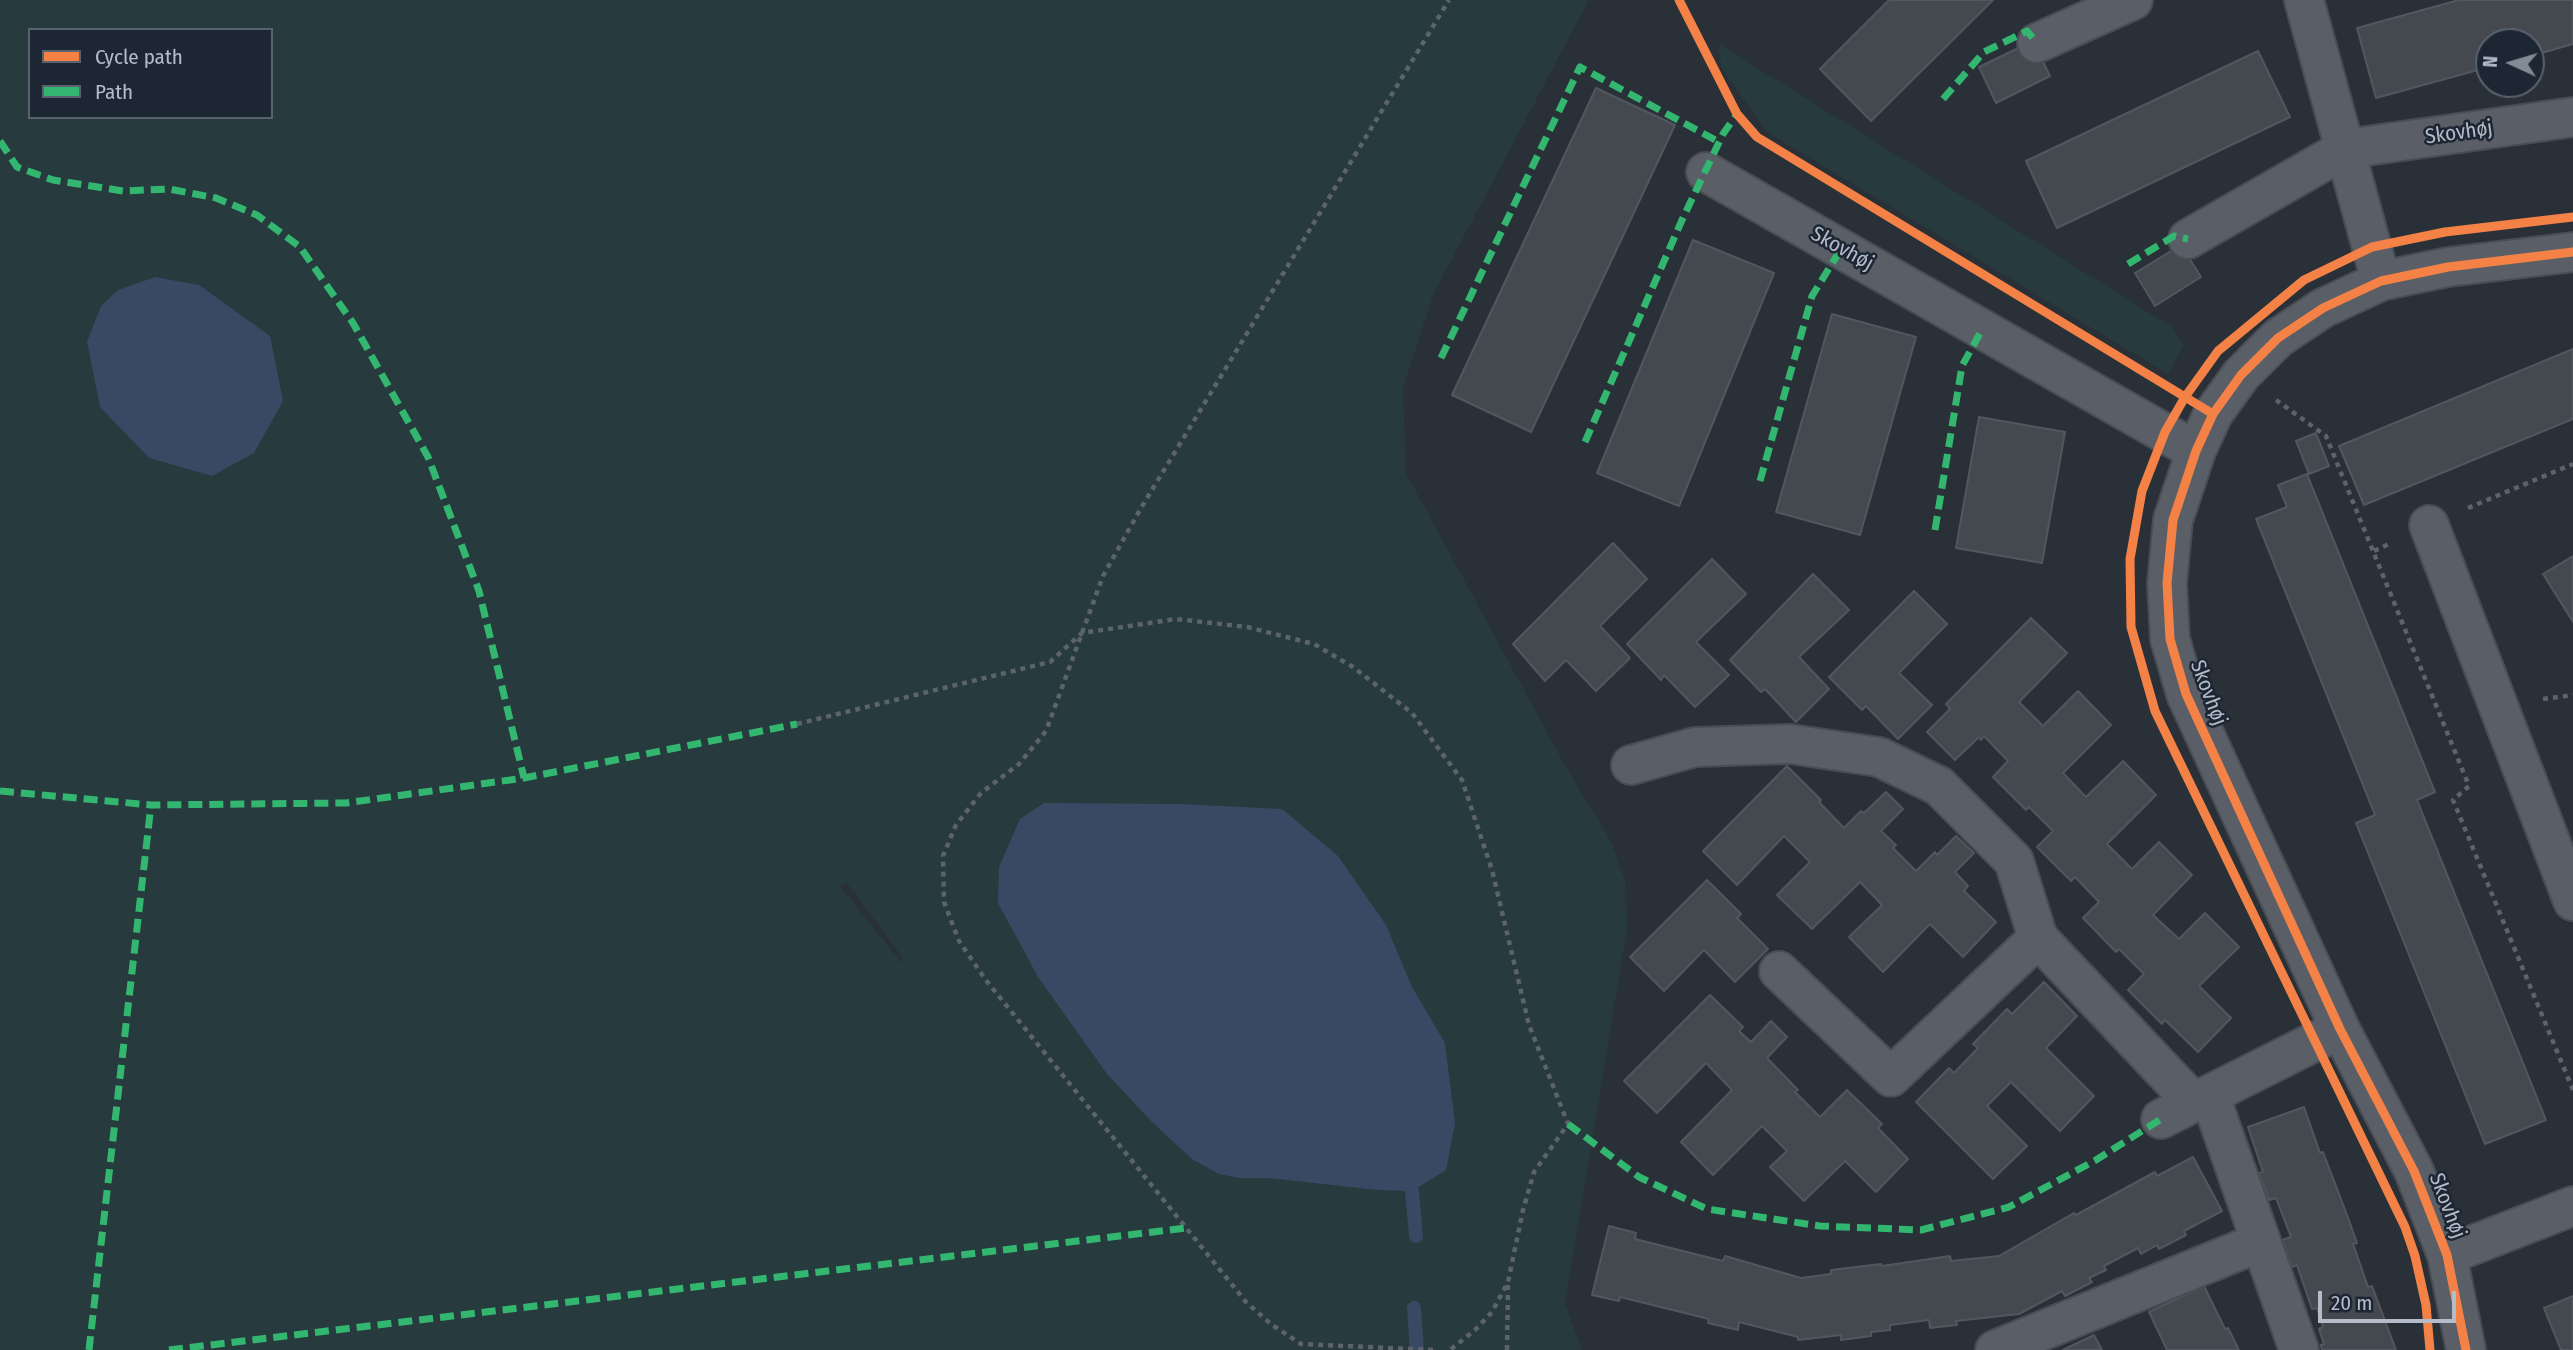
<!DOCTYPE html>
<meta charset="utf-8">
<style>
body{margin:0}
#map{position:relative;width:2573px;height:1350px;overflow:hidden;background:#2a3038;font-family:"Fira Sans Condensed",sans-serif}
canvas{display:block}
.legend{position:absolute;left:28px;top:28px;width:245px;height:91px;box-sizing:border-box;background:#1d2633;border:2px solid #59626f;margin:0;padding:9px 12px;list-style:none;font-size:21px;color:#b4bcc9}
.legend li{display:flex;align-items:center;gap:14px;height:35px}
.legend b{width:35px;border:2px solid #59626f}
.north{position:absolute;left:2475px;top:28px;width:70px;height:70px;box-sizing:border-box;background:#1d2633;border:2px solid #59626f;border-radius:50%;rotate:274deg;font-size:19px;font-weight:700;line-height:28px;text-align:center;color:#b4bcc9}
.north::after{content:'';display:block;margin:auto;width:24px;height:32px;background:#848b96;clip-path:polygon(50% 0,100% 100%,50% 72%,0 100%)}
.scale{position:absolute;left:2318px;top:1291px;width:138px;height:32px;box-sizing:border-box;border:4px solid #b4bcc9;border-top:0;padding-left:9px;font-size:21px;line-height:24px;white-space:nowrap;color:#b4bcc9;-webkit-text-stroke:5px #1d2633;paint-order:stroke}
</style>
<div id="map">
<canvas width="2573" height="1350"></canvas>
<ul class="legend">
<li><b style="height:9px;background:#f48246"></b>Cycle path</li>
<li><b style="height:9px;background:#33b770"></b>Path</li>
</ul>
<div class="north">N</div>
<div class="scale">20 m</div>
</div>
<script>
const ctx = document.querySelector('canvas').getContext('2d');
ctx.lineJoin = 'round';
function paint(path, color) {
  ctx.fillStyle = color;
  ctx.fill(path, 'evenodd');
}
function shape(rows) {
  const path = new Path2D();
  for (const r of rows) {
    path.moveTo(r[0], r[1]);
    for (let i = 2; i < r.length; i += 2) path.lineTo(r[i], r[i + 1]);
  }
  return path;
}
function strokePath(path, color, width, dash) {
  ctx.strokeStyle = color;
  ctx.lineWidth = width;
  ctx.lineCap = dash ? 'butt' : 'round';
  ctx.setLineDash(dash || []);
  ctx.stroke(path);
}
function drawText(font, color, halo, rows, align = 'center') {
  ctx.font = font + ' "Fira Sans Condensed",sans-serif';
  ctx.lineWidth = 5;
  ctx.setLineDash([]);
  ctx.textBaseline = 'middle';
  ctx.strokeStyle = halo;
  ctx.fillStyle = color;
  for (const [text, x, y, turn = 0] of rows) {
    ctx.save();
    ctx.translate(x, y);
    ctx.rotate((+turn || 0) * Math.PI / 180);
    ctx.textAlign = isNaN(turn) ? turn : align;
    if (halo) ctx.strokeText(text, 0, 0);
    ctx.fillText(text, 0, 0);
    ctx.restore();
  }
}
paint(shape([
 [0,0,1589,0,1434,293,1403,387,1406,473,1566,767,1611,841,1625,880,1627,928,1565,1304,1582,1350,0,1350],
 [30,30,271,30,271,117,30,117],
 [101,407,212,476,149,458],
 [847,883,903,958,902,963,840,886],
 [1719,44,2172,327,2184,344,2168,374,1767,132,1721,67]
]), '#273a3e');
paint(shape([
 [155,277,199,285,270,336,283,401,254,453,212,476,149,458,100,407,87,342,101,306,118,290],
 [1044,803,1180,804,1282,809,1338,856,1386,925,1412,987,1445,1043,1455,1123,1446,1170,1412,1191,1377,1190,1269,1178,1239,1178,1219,1174,1192,1159,1152,1122,1107,1074,1038,977,998,903,999,867,1020,819]
]), '#384963');
strokePath(shape([
 [1412,1191,1416,1236],
 [1414,1308,1417,1350]
]), '#384963', 14);
const building = shape([
 [1889,0,1993,0,1871,121,1820,69,1889,0],
 [2459,0,2573,0,2573,44,2531,56,2531,42,2489,42,2489,67,2376,98,2357,28,2459,0],
 [2033,41,2050,76,1996,103,1979,67,2033,41],
 [2258,51,2290,117,2057,228,2026,161,2258,51],
 [1596,88,1675,125,1531,432,1452,395,1596,88],
 [1693,240,1774,273,1679,506,1597,473,1693,240],
 [2181,245,2201,277,2155,306,2135,273,2181,245],
 [1832,314,1916,337,1860,535,1776,512,1832,314],
 [2573,349,2573,419,2364,505,2339,446,2573,349],
 [1979,417,2065,432,2042,563,1956,548,1979,417],
 [2316,433,2329,466,2309,474,2296,441,2316,433],
 [2307,474,2435,792,2417,800,2546,1120,2485,1144,2356,823,2375,815,2256,519,2287,507,2278,485,2307,474],
 [1613,543,1647,579,1600,626,1630,658,1596,691,1566,660,1545,681,1513,644,1613,543],
 [2573,556,2573,622,2543,574,2573,556],
 [1712,559,1746,594,1696,642,1729,675,1695,707,1664,675,1661,680,1627,644,1712,559],
 [1813,574,1849,610,1799,657,1829,689,1796,722,1765,689,1761,692,1730,660,1813,574],
 [1914,591,1947,624,1899,673,1932,705,1898,739,1866,706,1862,710,1829,677,1914,591],
 [2031,618,2067,653,2019,702,2043,726,2078,691,2111,725,2063,773,2086,797,2123,761,2156,795,2107,844,2132,869,2159,842,2192,875,2153,915,2179,939,2205,913,2239,947,2199,986,2231,1018,2198,1052,2165,1020,2162,1024,2128,990,2144,974,2119,949,2116,952,2083,918,2099,902,2075,877,2071,881,2037,847,2053,831,2029,807,2026,810,1993,777,2008,761,1984,736,1981,740,1979,737,1955,760,1927,732,1950,709,1946,704,2031,618],
 [1787,766,1821,800,1819,802,1844,828,1861,811,1864,813,1886,792,1903,809,1881,831,1896,845,1893,848,1916,871,1935,852,1937,855,1956,836,1974,853,1955,872,1968,886,1964,891,1996,922,1963,957,1930,924,1883,972,1849,937,1882,905,1860,882,1812,929,1777,895,1810,862,1784,836,1737,885,1703,851,1787,766],
 [1707,880,1741,914,1737,918,1768,949,1735,982,1704,950,1664,991,1630,957,1707,880],
 [2044,982,2077,1016,2046,1048,2094,1096,2060,1131,2011,1082,1987,1106,2027,1146,1993,1179,1916,1102,1949,1068,1954,1073,1978,1048,1973,1044,2007,1009,2012,1014,2044,982],
 [1710,995,1743,1027,1739,1031,1751,1042,1771,1021,1787,1037,1767,1058,1798,1090,1795,1092,1820,1117,1847,1090,1882,1124,1878,1128,1908,1159,1876,1192,1845,1161,1804,1201,1770,1167,1787,1151,1762,1126,1713,1175,1681,1142,1732,1090,1706,1063,1657,1113,1624,1081,1710,995],
 [2304,1107,2320,1153,2323,1152,2347,1215,2357,1243,2353,1244,2368,1287,2372,1286,2396,1350,2322,1350,2321,1345,2324,1344,2319,1329,2323,1327,2317,1308,2312,1309,2297,1265,2292,1267,2282,1240,2291,1237,2276,1198,2269,1200,2259,1173,2263,1172,2248,1127,2304,1107],
 [2193,1157,2222,1211,2184,1231,2186,1235,2159,1249,2157,1245,2141,1254,2138,1248,2104,1266,2106,1270,2089,1278,2092,1282,2065,1296,2062,1291,2019,1314,1956,1321,1957,1325,1930,1328,1929,1320,1890,1325,1890,1330,1871,1332,1871,1336,1841,1340,1841,1335,1798,1340,1798,1337,1739,1322,1738,1330,1708,1323,1709,1319,1620,1297,1619,1301,1592,1295,1609,1226,1636,1233,1635,1239,1723,1261,1725,1256,1801,1278,1831,1274,1831,1270,1881,1264,1882,1266,1950,1256,1951,1261,1999,1256,2074,1213,2076,1215,2155,1172,2157,1176,2193,1157],
 [2204,1286,2225,1329,2228,1328,2239,1350,2167,1350,2149,1312,2204,1286],
 [2573,1296,2573,1350,2561,1350,2544,1308,2573,1296],
 [2094,1335,2102,1350,2063,1350,2094,1335]
]);
paint(building, '#444950');
strokePath(building, '#52575f', 2);
const minor = shape([
 [2304,0,2381,281],
 [2037,43,2133,0],
 [1706,172,2196,451],
 [2188,239,2345,149,2573,117],
 [2429,525,2573,901],
 [1631,765,1695,747,1790,744,1879,757,1939,786,2014,861,2038,938,2194,1103],
 [1779,971,1891,1077,2038,938],
 [2210,1096,2299,1350],
 [2161,1119,2340,1029],
 [2447,1255,2573,1206],
 [1995,1350,2260,1242],
 [2466,1350,2447,1255,2414,1171,2340,1029,2186,694,2170,639,2167,583,2173,520,2196,451,2213,414,2241,375,2278,338,2323,308,2381,281,2448,267,2573,252]
]);
strokePath(minor, '#484c53', 42);
strokePath(shape([
 [2276,400,2326,436,2469,786,2453,800,2573,1090],
 [2468,508,2573,464],
 [2374,551,2389,544],
 [2543,699,2573,695],
 [797,724,1050,662,1082,633,1176,619,1247,627,1314,644,1353,667,1412,713,1462,780,1492,870,1529,1025,1568,1124,1534,1172,1523,1210,1508,1282,1492,1312,1475,1330,1450,1350],
 [1433,1350,1301,1344,1272,1325,1246,1302,985,979,959,941,944,902,943,856,956,825,981,793,1019,764,1046,731,1103,576,1141,508,1449,0],
 [1507,1350,1508,1284]
]), '#5d636a', 4.5, [5, 5]);
strokePath(minor, '#5a5e66', 38);
strokePath(shape([
 [1943,99,1984,52,2027,31,2037,43],
 [0,141,17,167,53,180,123,191,169,189,216,198,257,215,300,247,353,323,428,457,479,591,524,778],
 [2128,264,2174,236,2188,239],
 [1441,358,1580,67,1719,142],
 [1585,442,1682,220,1723,134,1737,114],
 [1760,481,1812,296,1841,249],
 [1935,530,1962,366,1983,328],
 [0,791,151,805,346,803,524,778,797,724],
 [1568,1124,1639,1177,1707,1209,1820,1226,1921,1230,2009,1207,2096,1160,2161,1119],
 [89,1350,151,805],
 [169,1350,1186,1228]
]), '#33b770', 7, [14, 7]);
strokePath(shape([
 [1679,0,1737,114,1757,137,2213,414],
 [2430,1350,2426,1305,2415,1256,2405,1227,2155,711,2131,627,2130,559,2142,491,2165,432,2185,397,2218,351,2304,280,2372,247,2445,232,2573,217],
 [2466,1350,2447,1255,2414,1171,2340,1029,2186,694,2170,639,2167,583,2173,520,2196,451,2213,414,2241,375,2278,338,2323,308,2381,281,2448,267,2573,252]
]), '#f48246', 9);
drawText('21px', '#b4bcc9', '#1d2633', [
 ["Skovhøj",2459,133,-8],
 ["Skovhøj",1842,249,29],
 ["Skovhøj",2208,693,69],
 ["Skovhøj",2447,1206,69]
]);
</script>
